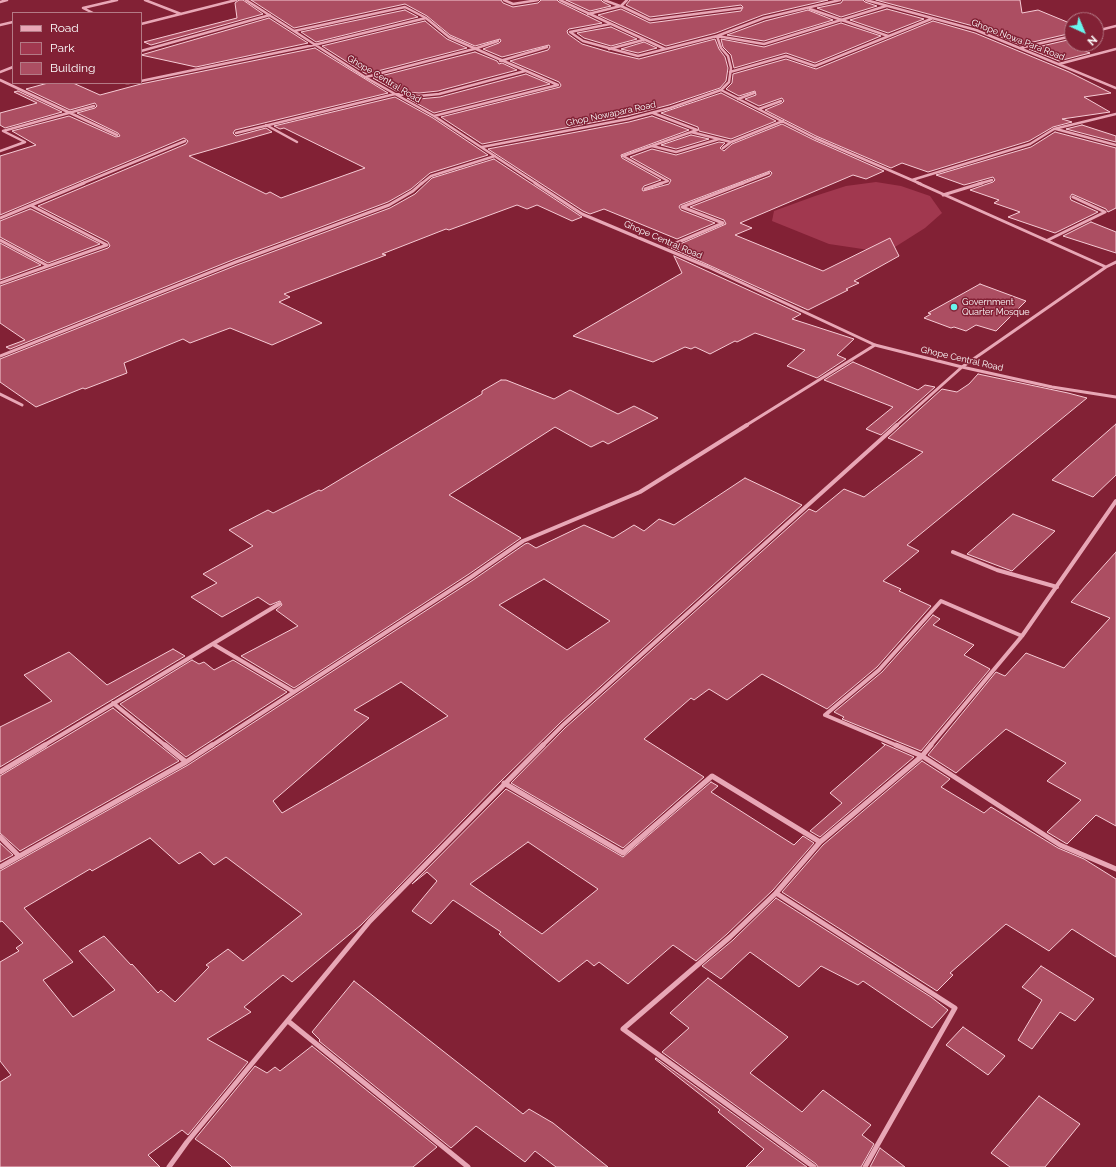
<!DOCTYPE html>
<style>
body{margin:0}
#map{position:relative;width:1116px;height:1167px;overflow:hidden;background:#822135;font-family:Raleway,sans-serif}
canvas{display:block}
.legend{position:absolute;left:12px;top:12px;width:130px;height:72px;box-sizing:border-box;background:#822135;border:1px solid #b47a86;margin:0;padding:5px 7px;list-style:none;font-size:12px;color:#fff}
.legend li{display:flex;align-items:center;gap:8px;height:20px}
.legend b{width:20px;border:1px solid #b47a86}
.north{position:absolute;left:1064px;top:12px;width:40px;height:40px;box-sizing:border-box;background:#822135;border:1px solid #b47a86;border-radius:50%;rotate:136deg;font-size:11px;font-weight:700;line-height:16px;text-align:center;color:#fff}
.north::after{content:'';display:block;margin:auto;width:14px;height:18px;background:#69f5ed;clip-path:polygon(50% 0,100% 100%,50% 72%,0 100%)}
</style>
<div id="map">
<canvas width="1116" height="1167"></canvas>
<ul class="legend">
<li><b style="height:5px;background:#e8a7b6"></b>Road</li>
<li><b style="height:11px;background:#a1384f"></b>Park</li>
<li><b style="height:11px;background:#ac4e62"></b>Building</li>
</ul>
<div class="north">N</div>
</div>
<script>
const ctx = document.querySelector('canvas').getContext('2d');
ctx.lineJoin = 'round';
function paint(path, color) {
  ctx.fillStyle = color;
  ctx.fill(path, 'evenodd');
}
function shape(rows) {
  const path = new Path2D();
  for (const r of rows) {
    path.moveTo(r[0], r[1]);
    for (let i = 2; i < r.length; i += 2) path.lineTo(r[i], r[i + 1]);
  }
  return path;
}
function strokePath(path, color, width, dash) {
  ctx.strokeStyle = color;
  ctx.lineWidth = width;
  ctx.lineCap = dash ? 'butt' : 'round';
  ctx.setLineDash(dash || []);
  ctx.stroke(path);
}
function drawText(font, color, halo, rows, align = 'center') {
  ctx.font = font + ' Raleway,sans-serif';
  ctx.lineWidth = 3;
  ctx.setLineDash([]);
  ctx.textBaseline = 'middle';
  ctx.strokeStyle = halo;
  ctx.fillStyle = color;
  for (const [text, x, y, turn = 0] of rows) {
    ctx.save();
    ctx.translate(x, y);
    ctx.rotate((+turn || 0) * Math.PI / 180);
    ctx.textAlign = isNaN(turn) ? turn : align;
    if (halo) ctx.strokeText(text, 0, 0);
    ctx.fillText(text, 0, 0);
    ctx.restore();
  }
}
paint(shape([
 [876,182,901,186,930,196,942,213,925,228,895,247,876,251,829,244,772,221,774,211,815,196,846,186]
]), '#a1384f');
const building = shape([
 [239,0,243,0,263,14,151,45,144,42,237,18,235,3,239,0],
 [251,0,501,0,503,3,513,7,538,3,541,0,557,0,559,2,602,23,569,29,567,31,568,34,582,44,609,52,639,59,715,39,719,49,725,57,728,68,726,81,720,88,669,105,627,116,482,144,441,117,560,87,561,85,559,82,510,61,548,50,550,47,549,45,502,57,483,49,499,43,501,41,500,39,475,46,450,35,427,16,405,4,294,28,251,0],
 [566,0,601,0,603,2,611,6,590,11,566,0],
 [630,0,828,0,763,15,716,33,666,46,598,15,621,9,650,23,741,11,743,7,741,5,650,17,626,5,630,0],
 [843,0,863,0,865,2,877,6,841,17,817,8,841,3,843,0],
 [876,0,1020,0,1022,13,1038,10,1072,24,1072,33,1020,45,977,27,876,0],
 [887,9,924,19,888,33,850,20,887,9],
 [405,10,418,17,316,42,301,32,405,10],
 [808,10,833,20,764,41,727,35,765,21,808,10],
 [269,18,308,43,196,67,141,55,269,18],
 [425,21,447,39,467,48,366,74,322,46,425,21],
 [933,21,975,33,1069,72,1111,93,1084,97,1110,112,1062,119,1072,122,1053,127,1029,141,928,172,902,163,891,168,816,136,765,110,782,103,784,101,782,98,759,106,745,99,756,95,755,91,739,96,726,89,732,83,733,74,786,59,816,69,933,21],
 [841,23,881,36,815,63,786,53,734,68,731,55,723,47,721,39,764,47,841,23],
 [611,27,637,39,611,46,584,38,577,33,611,27],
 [1072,39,1072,44,1083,44,1073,46,1090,53,1059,61,1029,49,1072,39],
 [644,42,657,48,638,53,621,49,644,42],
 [315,48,388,93,235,130,233,133,236,136,266,128,272,132,189,156,266,194,270,192,281,198,365,168,284,128,280,129,274,126,395,97,433,118,488,155,430,173,411,189,388,202,235,259,10,349,6,347,25,340,0,323,0,286,108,248,110,246,108,242,38,206,186,144,188,141,184,138,0,215,0,156,36,145,12,131,69,116,116,137,120,136,118,133,77,113,95,108,97,106,95,103,70,110,26,89,48,83,73,83,100,95,141,84,315,48],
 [475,52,497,61,499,64,502,63,517,70,438,91,419,93,396,91,373,78,475,52],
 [526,74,550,84,434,113,407,98,419,99,440,97,526,74],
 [18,91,62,112,5,128,0,125,0,113,37,103,14,92,18,91],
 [721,93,776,121,731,139,699,131,698,127,661,113,721,93],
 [652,116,689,130,621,155,622,158,661,180,644,186,642,189,643,191,669,184,671,180,630,157,652,149,676,155,719,142,725,143,720,148,724,151,732,144,782,124,814,140,884,171,866,179,853,175,740,223,752,228,735,235,823,271,890,238,899,256,854,281,859,283,846,289,848,290,808,310,671,248,726,224,724,220,690,207,770,176,772,173,770,171,680,205,679,207,681,210,715,223,677,239,604,209,590,214,583,211,488,149,629,122,652,116],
 [1082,125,1116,136,1116,142,1066,129,1082,125],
 [1055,132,1116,148,1116,208,1108,212,1106,209,1072,194,1070,197,1071,200,1098,212,1055,233,1008,217,1020,212,994,203,999,200,970,190,993,182,995,180,993,177,964,185,936,175,1031,147,1055,132],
 [691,135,709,139,676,149,661,145,691,135],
 [494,159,582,217,572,221,537,205,527,209,517,205,449,230,446,229,382,254,386,255,284,294,290,297,279,302,322,323,272,345,230,328,190,343,183,339,124,363,127,373,85,389,83,388,36,407,0,382,0,359,237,265,390,208,415,194,432,178,494,159],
 [30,209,31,209,100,244,48,263,0,237,0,221,30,209],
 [1091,222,1116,232,1116,253,1063,236,1091,222],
 [0,243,41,265,0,280,0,243],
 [674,256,801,314,792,319,854,339,837,355,846,359,817,378,787,366,805,350,755,333,737,342,735,341,710,354,695,347,691,349,685,347,653,362,573,336,682,273,674,256],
 [980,284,1026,301,996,331,976,325,966,331,954,327,951,328,924,318,931,314,928,313,980,284],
 [853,362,918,390,925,385,935,387,881,435,866,429,893,407,824,380,853,362],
 [978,374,1068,393,1087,398,907,545,919,551,883,581,901,589,899,591,931,606,877,667,827,709,762,674,727,700,709,689,694,700,691,698,644,739,704,777,623,848,511,783,565,728,809,509,816,512,844,489,864,497,923,452,888,438,942,389,957,392,969,384,978,374],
 [501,380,506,380,554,399,570,390,618,414,634,406,658,418,608,444,603,441,591,447,555,427,449,495,521,538,469,574,294,688,241,656,298,626,276,610,282,605,280,601,270,605,258,597,222,617,191,597,217,583,203,574,253,546,229,530,268,510,273,513,319,490,321,491,482,394,482,391,501,380],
 [1116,424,1116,475,1093,497,1052,480,1116,424],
 [745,478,802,505,561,722,501,781,361,925,292,982,283,975,244,1007,251,1012,207,1039,248,1062,188,1135,182,1130,148,1155,160,1167,0,1167,0,1082,11,1075,0,1061,0,962,19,951,16,948,23,943,2,921,0,922,0,871,188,765,473,580,525,544,528,543,536,548,584,525,613,538,634,525,644,531,659,519,674,525,745,478],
 [544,579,610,621,567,650,499,605,544,579],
 [401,682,448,716,282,813,273,801,369,718,354,710,401,682],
 [150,838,179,864,200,852,214,865,226,857,302,914,243,961,228,949,206,965,209,967,175,1002,161,990,158,993,132,964,131,965,104,936,79,951,115,990,73,1017,43,980,73,962,24,908,90,869,92,871,150,838],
 [1013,514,1055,531,1012,571,967,554,1013,514],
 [1116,552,1116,826,1096,815,1067,844,1047,832,1081,800,1047,781,1066,763,1006,729,956,773,928,755,996,672,1005,676,1026,653,1064,668,1110,618,1071,602,1116,552],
 [933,615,940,619,933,625,974,645,964,655,990,669,921,751,842,719,844,717,834,712,882,672,933,615],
 [173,649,185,656,0,767,0,727,52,701,24,675,69,652,107,685,173,649],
 [192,660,199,664,204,662,214,670,233,660,287,692,186,757,120,704,192,660],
 [113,708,179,761,20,851,0,833,0,776,113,708],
 [882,743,914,757,820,837,810,831,842,803,830,793,885,745,882,743],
 [922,761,950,779,941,787,984,813,991,807,1058,848,1084,859,1116,879,1116,957,1072,929,1049,951,1006,924,950,973,953,975,937,991,782,892,823,845,922,761],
 [711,782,718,786,711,792,794,845,803,836,814,843,773,890,727,934,696,961,673,945,628,984,599,962,594,966,587,960,559,982,499,934,501,932,453,900,431,924,412,911,437,881,427,872,412,884,506,789,623,857,711,782],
 [528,842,598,889,542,934,470,884,528,842],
 [0,843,13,855,0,862,0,843],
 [776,898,931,997,948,1010,932,1028,863,981,858,985,821,966,799,987,750,952,721,979,702,966,733,940,776,898],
 [1041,966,1094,999,1075,1021,1060,1012,1032,1049,1018,1040,1042,1000,1022,987,1041,966],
 [708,978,788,1037,750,1073,802,1112,823,1090,871,1125,862,1135,874,1144,861,1167,818,1167,816,1164,662,1052,689,1028,670,1013,708,978],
 [354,981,523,1114,529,1109,553,1123,608,1167,556,1167,535,1151,525,1162,476,1126,451,1148,319,1041,320,1040,312,1032,354,981],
 [963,1027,1005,1056,988,1075,946,1045,963,1027],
 [312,1046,437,1147,413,1167,232,1167,224,1159,195,1139,255,1066,267,1073,275,1067,280,1071,312,1046],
 [656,1058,807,1167,746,1167,764,1149,718,1112,720,1110,655,1059,656,1058],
 [1039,1096,1080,1124,1045,1167,1010,1167,991,1153,1039,1096],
 [880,1148,905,1167,870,1167,880,1148]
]);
paint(building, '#ac4e62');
strokePath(building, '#f6cbd5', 1);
strokePath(shape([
 [145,0,181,14],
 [246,0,365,77,434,116,537,184],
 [504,0,513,4,538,0],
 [560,0,665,49],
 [604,0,620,6],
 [627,0,621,6,650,20,741,8],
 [866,0,976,30,1116,88],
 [0,2,7,0],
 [810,9,888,36],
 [93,13,83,8,117,0],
 [588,14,621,6],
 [141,24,236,0],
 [610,24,570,32,583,41,638,56,717,36,764,44,886,6],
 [0,25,13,22],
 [294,31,405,7,426,18,449,37,558,85,434,116],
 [1096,31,1116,26],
 [1020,48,1072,36],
 [609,49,643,40],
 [141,51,270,15],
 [500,61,547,47],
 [1059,64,1116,49],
 [0,72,13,67],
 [730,72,786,56,815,66,931,19],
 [366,77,474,49,498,41],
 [0,80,117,135],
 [141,81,314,45,426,18],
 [126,83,129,83],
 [721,90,815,138,921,184],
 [738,99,754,93],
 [759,109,781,101],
 [653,113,697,130,623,156,668,181,659,184],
 [266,125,297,142],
 [1056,129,1116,145],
 [691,132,731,142],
 [236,133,395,94,419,96,439,94,525,71],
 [652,146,676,152,719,139],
 [482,147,628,119,670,108,721,90,729,82,731,68,728,56,721,48,717,36,764,18,840,0],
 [723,148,731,142,783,121],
 [0,151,25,142,3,131,94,106],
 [912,180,1030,144,1054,129,1116,114],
 [81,184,185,141],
 [421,184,431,176,495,156],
 [741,184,769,173],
 [978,184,992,180]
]), '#e8a7b6', 2.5);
strokePath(shape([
 [535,183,582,214,708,267,875,345,962,367,1052,387,1116,397],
 [918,183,1106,267],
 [645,189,662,183],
 [943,195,982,183],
 [0,218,84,183],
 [0,240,48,266],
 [1048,240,1105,212,1073,197],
 [669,246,723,223,682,207,743,183],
 [0,283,107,245,32,206],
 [0,356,236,262,389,205,413,191,422,183],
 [0,394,22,405],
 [745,426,875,345],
 [896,426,962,367,1106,267,1116,262]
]), '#e8a7b6', 3);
strokePath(shape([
 [953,552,997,570,1057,587],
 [213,644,294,692],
 [113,703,166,746],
 [43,746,279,604],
 [211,746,471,577,523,541,640,492,747,425],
 [542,746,563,725,897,425],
 [898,746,825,715,879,670,941,601,1022,636],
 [930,746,1022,636,1116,501]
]), '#e8a7b6', 4);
strokePath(shape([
 [165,745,186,762],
 [931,745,922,756,1060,845,1116,869],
 [0,772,45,745],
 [504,783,623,853,712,776,820,842,922,756,896,745],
 [0,837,19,856],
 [0,867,186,762,212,745],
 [776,893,820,842],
 [288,1021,468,1167],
 [169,1167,187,1142,370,921,543,745],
 [814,1167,623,1029,730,937,776,893,955,1008,865,1167]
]), '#e8a7b6', 5);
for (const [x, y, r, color] of [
 [954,307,4,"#69f5ed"]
]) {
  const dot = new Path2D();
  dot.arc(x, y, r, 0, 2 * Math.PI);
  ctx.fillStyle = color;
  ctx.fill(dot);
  strokePath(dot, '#822135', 1.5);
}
drawText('9px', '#fff', '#822135', [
 ["Ghope Nowa Para Road",1018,40,21],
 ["Ghope Central Road",384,79,31],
 ["Ghop Nowapara Road",611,114,-12],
 ["Ghope Central Road",663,240,23],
 ["Ghope Central Road",962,359,13]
]);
drawText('9px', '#fff', '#822135', [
 ["Government",962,302],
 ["Quarter Mosque",962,312]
], 'left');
</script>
